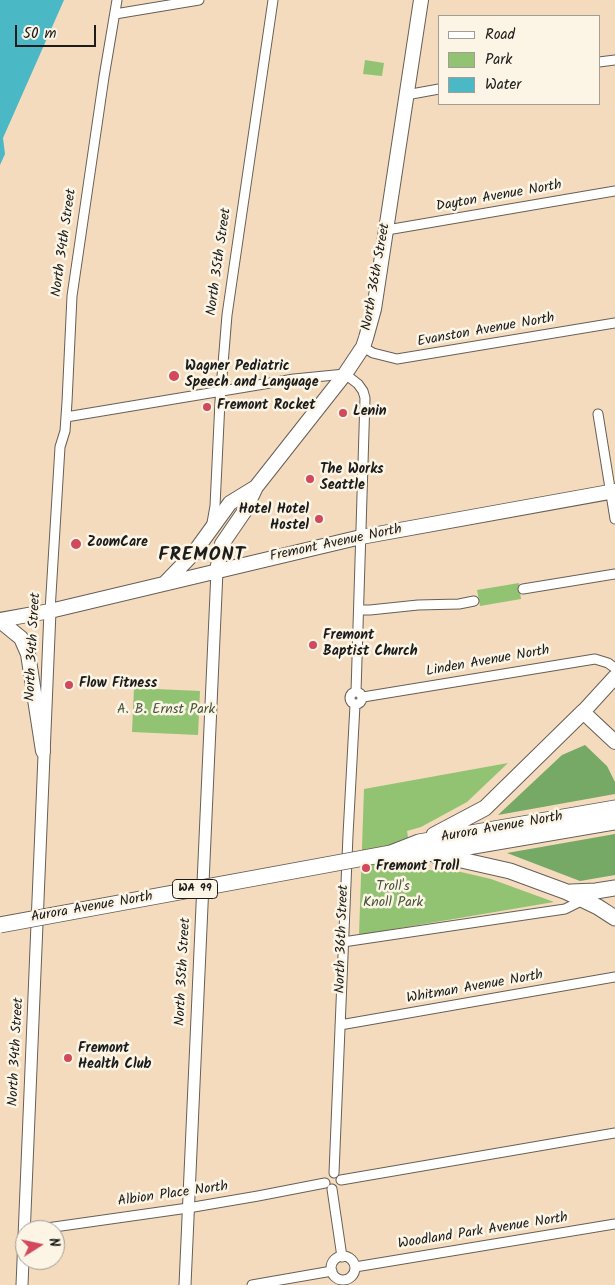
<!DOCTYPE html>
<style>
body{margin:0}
#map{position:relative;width:615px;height:1285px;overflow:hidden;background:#f4dbbe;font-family:Kalam,sans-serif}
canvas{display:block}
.legend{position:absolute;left:438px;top:15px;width:162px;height:90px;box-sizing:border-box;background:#fcf5e5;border:1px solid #a29e95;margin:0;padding:6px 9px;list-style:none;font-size:15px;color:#1c1c1c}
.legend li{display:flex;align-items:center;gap:10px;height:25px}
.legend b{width:25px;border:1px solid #a29e95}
.north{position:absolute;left:15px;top:1220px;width:50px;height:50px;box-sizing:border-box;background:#fcf5e5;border:1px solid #a29e95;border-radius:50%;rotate:80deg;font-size:14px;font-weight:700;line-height:20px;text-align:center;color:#1c1c1c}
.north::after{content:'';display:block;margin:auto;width:18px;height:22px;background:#d1495b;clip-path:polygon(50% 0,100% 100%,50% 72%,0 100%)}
.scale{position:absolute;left:15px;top:25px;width:81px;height:22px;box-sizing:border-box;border:2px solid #1c1c1c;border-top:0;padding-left:6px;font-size:15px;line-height:18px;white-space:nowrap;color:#1c1c1c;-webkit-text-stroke:4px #fcf5e5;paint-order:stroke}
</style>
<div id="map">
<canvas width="615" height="1285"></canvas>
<ul class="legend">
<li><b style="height:6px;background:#fff"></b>Road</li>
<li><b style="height:14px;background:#92c373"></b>Park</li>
<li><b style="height:14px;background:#4bb8c6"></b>Water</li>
</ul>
<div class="north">N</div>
<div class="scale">50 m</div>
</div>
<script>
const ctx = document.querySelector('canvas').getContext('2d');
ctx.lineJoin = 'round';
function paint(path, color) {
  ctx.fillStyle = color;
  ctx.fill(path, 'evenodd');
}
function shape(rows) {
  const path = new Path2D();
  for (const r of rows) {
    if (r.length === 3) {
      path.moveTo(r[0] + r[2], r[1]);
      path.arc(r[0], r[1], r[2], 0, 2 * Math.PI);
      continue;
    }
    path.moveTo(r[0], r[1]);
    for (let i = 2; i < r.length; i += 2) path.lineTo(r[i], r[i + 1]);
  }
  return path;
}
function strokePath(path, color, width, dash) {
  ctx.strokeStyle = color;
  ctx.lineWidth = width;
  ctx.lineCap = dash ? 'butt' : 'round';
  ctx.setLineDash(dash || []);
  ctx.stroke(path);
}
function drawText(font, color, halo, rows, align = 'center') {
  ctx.font = font + ' Kalam,sans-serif';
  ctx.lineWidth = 5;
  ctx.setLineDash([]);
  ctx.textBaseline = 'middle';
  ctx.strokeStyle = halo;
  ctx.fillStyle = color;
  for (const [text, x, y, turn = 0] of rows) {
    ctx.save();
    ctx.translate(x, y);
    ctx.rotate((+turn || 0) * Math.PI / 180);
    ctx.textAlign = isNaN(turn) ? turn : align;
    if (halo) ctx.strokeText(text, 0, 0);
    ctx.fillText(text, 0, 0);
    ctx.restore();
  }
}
paint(shape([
 [365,60,384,63,382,76,363,74],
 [519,583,521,599,480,606,477,590],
 [134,688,200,691,198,735,132,732],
 [508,763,467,802,421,827,407,831,413,869,461,872,491,879,554,902,359,935,364,789]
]), '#92c373');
paint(shape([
 [585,745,607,766,615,782,615,794,498,815,562,755],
 [615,834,615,875,580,881,507,853]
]), '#75a965');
paint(shape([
 [0,0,64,0,3,138,5,154,0,165]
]), '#4bb8c6');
const minor = shape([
 [115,14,199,0],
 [599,62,615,60],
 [406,95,439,89],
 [387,230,615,191],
 [363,347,373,353,397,359,615,323],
 [598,414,615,519],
 [66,417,294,379,345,374,358,384,363,391,365,398,356,692],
 [212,523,215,506,220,401,227,315,273,0],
 [523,589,615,574],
 [359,610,370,610,418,605,459,604,474,601],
 [50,611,60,447,65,431,67,402,72,296,104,77,117,0],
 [356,698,6],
 [363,697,595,659,608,663,615,668],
 [343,942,565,909,583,900],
 [340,1025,615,977],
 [334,1173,348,835,355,705],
 [341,1180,615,1133],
 [332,1189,342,1257],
 [24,1230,40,1229,188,1208,258,1196,325,1183],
 [343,1268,12],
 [355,1267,615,1224],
 [252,1285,332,1271]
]);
const tertiary = shape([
 [22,1285,50,611],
 [185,1285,217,571]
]);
const secondary = shape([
 [217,571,222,544,244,512,256,487,345,374,363,347,366,338,374,309,421,0],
 [165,583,193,554,230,503,256,487],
 [0,620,50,611,361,537,615,491],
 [0,621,21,638,28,654,43,751],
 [615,677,583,712,615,742]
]);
const trunk = shape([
 [434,835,485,808,583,712],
 [391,853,419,842,615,808],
 [397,854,421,855,615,822],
 [438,857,457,859,510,871,567,892,598,907,615,918],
 [571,892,596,891,615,888]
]);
strokePath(minor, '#685f55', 11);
strokePath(tertiary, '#685f55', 13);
strokePath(secondary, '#685f55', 16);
strokePath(trunk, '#685f55', 17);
strokePath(minor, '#fff', 9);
strokePath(tertiary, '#fff', 11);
strokePath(secondary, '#fff', 14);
strokePath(trunk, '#fff', 15);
const trunkBridge = shape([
 [0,925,391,853]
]);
strokePath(trunkBridge, '#685f55', 17, []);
strokePath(trunkBridge, '#fff', 15);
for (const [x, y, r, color] of [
 [174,376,6,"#d1495b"],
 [207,407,5,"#d1495b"],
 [343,413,5,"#d1495b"],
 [310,479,5,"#d1495b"],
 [319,519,5,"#d1495b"],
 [76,544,6,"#d1495b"],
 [313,645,5,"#d1495b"],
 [69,685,5,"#d1495b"],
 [366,868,5,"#d1495b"],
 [68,1058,5,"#d1495b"]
]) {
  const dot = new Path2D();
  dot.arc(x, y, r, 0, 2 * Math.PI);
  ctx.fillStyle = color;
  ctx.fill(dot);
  strokePath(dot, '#fcf5e5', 2);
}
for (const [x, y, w] of [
 [195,889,45]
]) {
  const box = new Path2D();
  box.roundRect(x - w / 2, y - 9.5, w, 19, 4);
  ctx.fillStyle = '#fcf5e5';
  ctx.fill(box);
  strokePath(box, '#1c1c1c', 1);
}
drawText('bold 12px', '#1c1c1c', null, [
 ["WA 99",195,889]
]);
drawText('14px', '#1c1c1c', '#fcf5e5', [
 ["Dayton Avenue North",499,197,-10],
 ["North 34th Street",65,243,-82],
 ["North 35th Street",220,262,-82],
 ["North 36th Street",377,277,-80],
 ["Evanston Avenue North",486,331,-10],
 ["Fremont Avenue North",336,544,-12],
 ["North 34th Street",34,647,-87],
 ["Linden Avenue North",488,662,-10],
 ["Aurora Avenue North",502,828,-10],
 ["Aurora Avenue North",92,908,-10],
 ["North 36th Street",343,939,-88],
 ["North 35th Street",184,972,-87],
 ["Whitman Avenue North",475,988,-10],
 ["North 34th Street",17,1052,-87],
 ["Albion Place North",173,1195,-8],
 ["Woodland Park Avenue North",483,1232,-9]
]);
drawText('bold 14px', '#1c1c1c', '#fcf5e5', [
 ["Wagner Pediatric",185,368],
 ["Speech and Language",185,384],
 ["Fremont Rocket",217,407],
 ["Lenin",353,413],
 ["The Works",320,471],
 ["Seattle",320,487],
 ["Hotel Hotel",309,511,"right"],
 ["Hostel",309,527,"right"],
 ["ZoomCare",87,544],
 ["Fremont",323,637],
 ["Baptist Church",323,653],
 ["Flow Fitness",79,685],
 ["Fremont Troll",376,868],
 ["Fremont",78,1050],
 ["Health Club",78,1066]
], 'left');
drawText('14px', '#45563a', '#fcf5e5', [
 ["A. B. Ernst Park",166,711],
 ["Troll's",393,888],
 ["Knoll Park",393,904]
]);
ctx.letterSpacing = '1px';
drawText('bold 19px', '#1c1c1c', '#fcf5e5', [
 ["FREMONT",202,557]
]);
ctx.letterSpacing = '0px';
</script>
